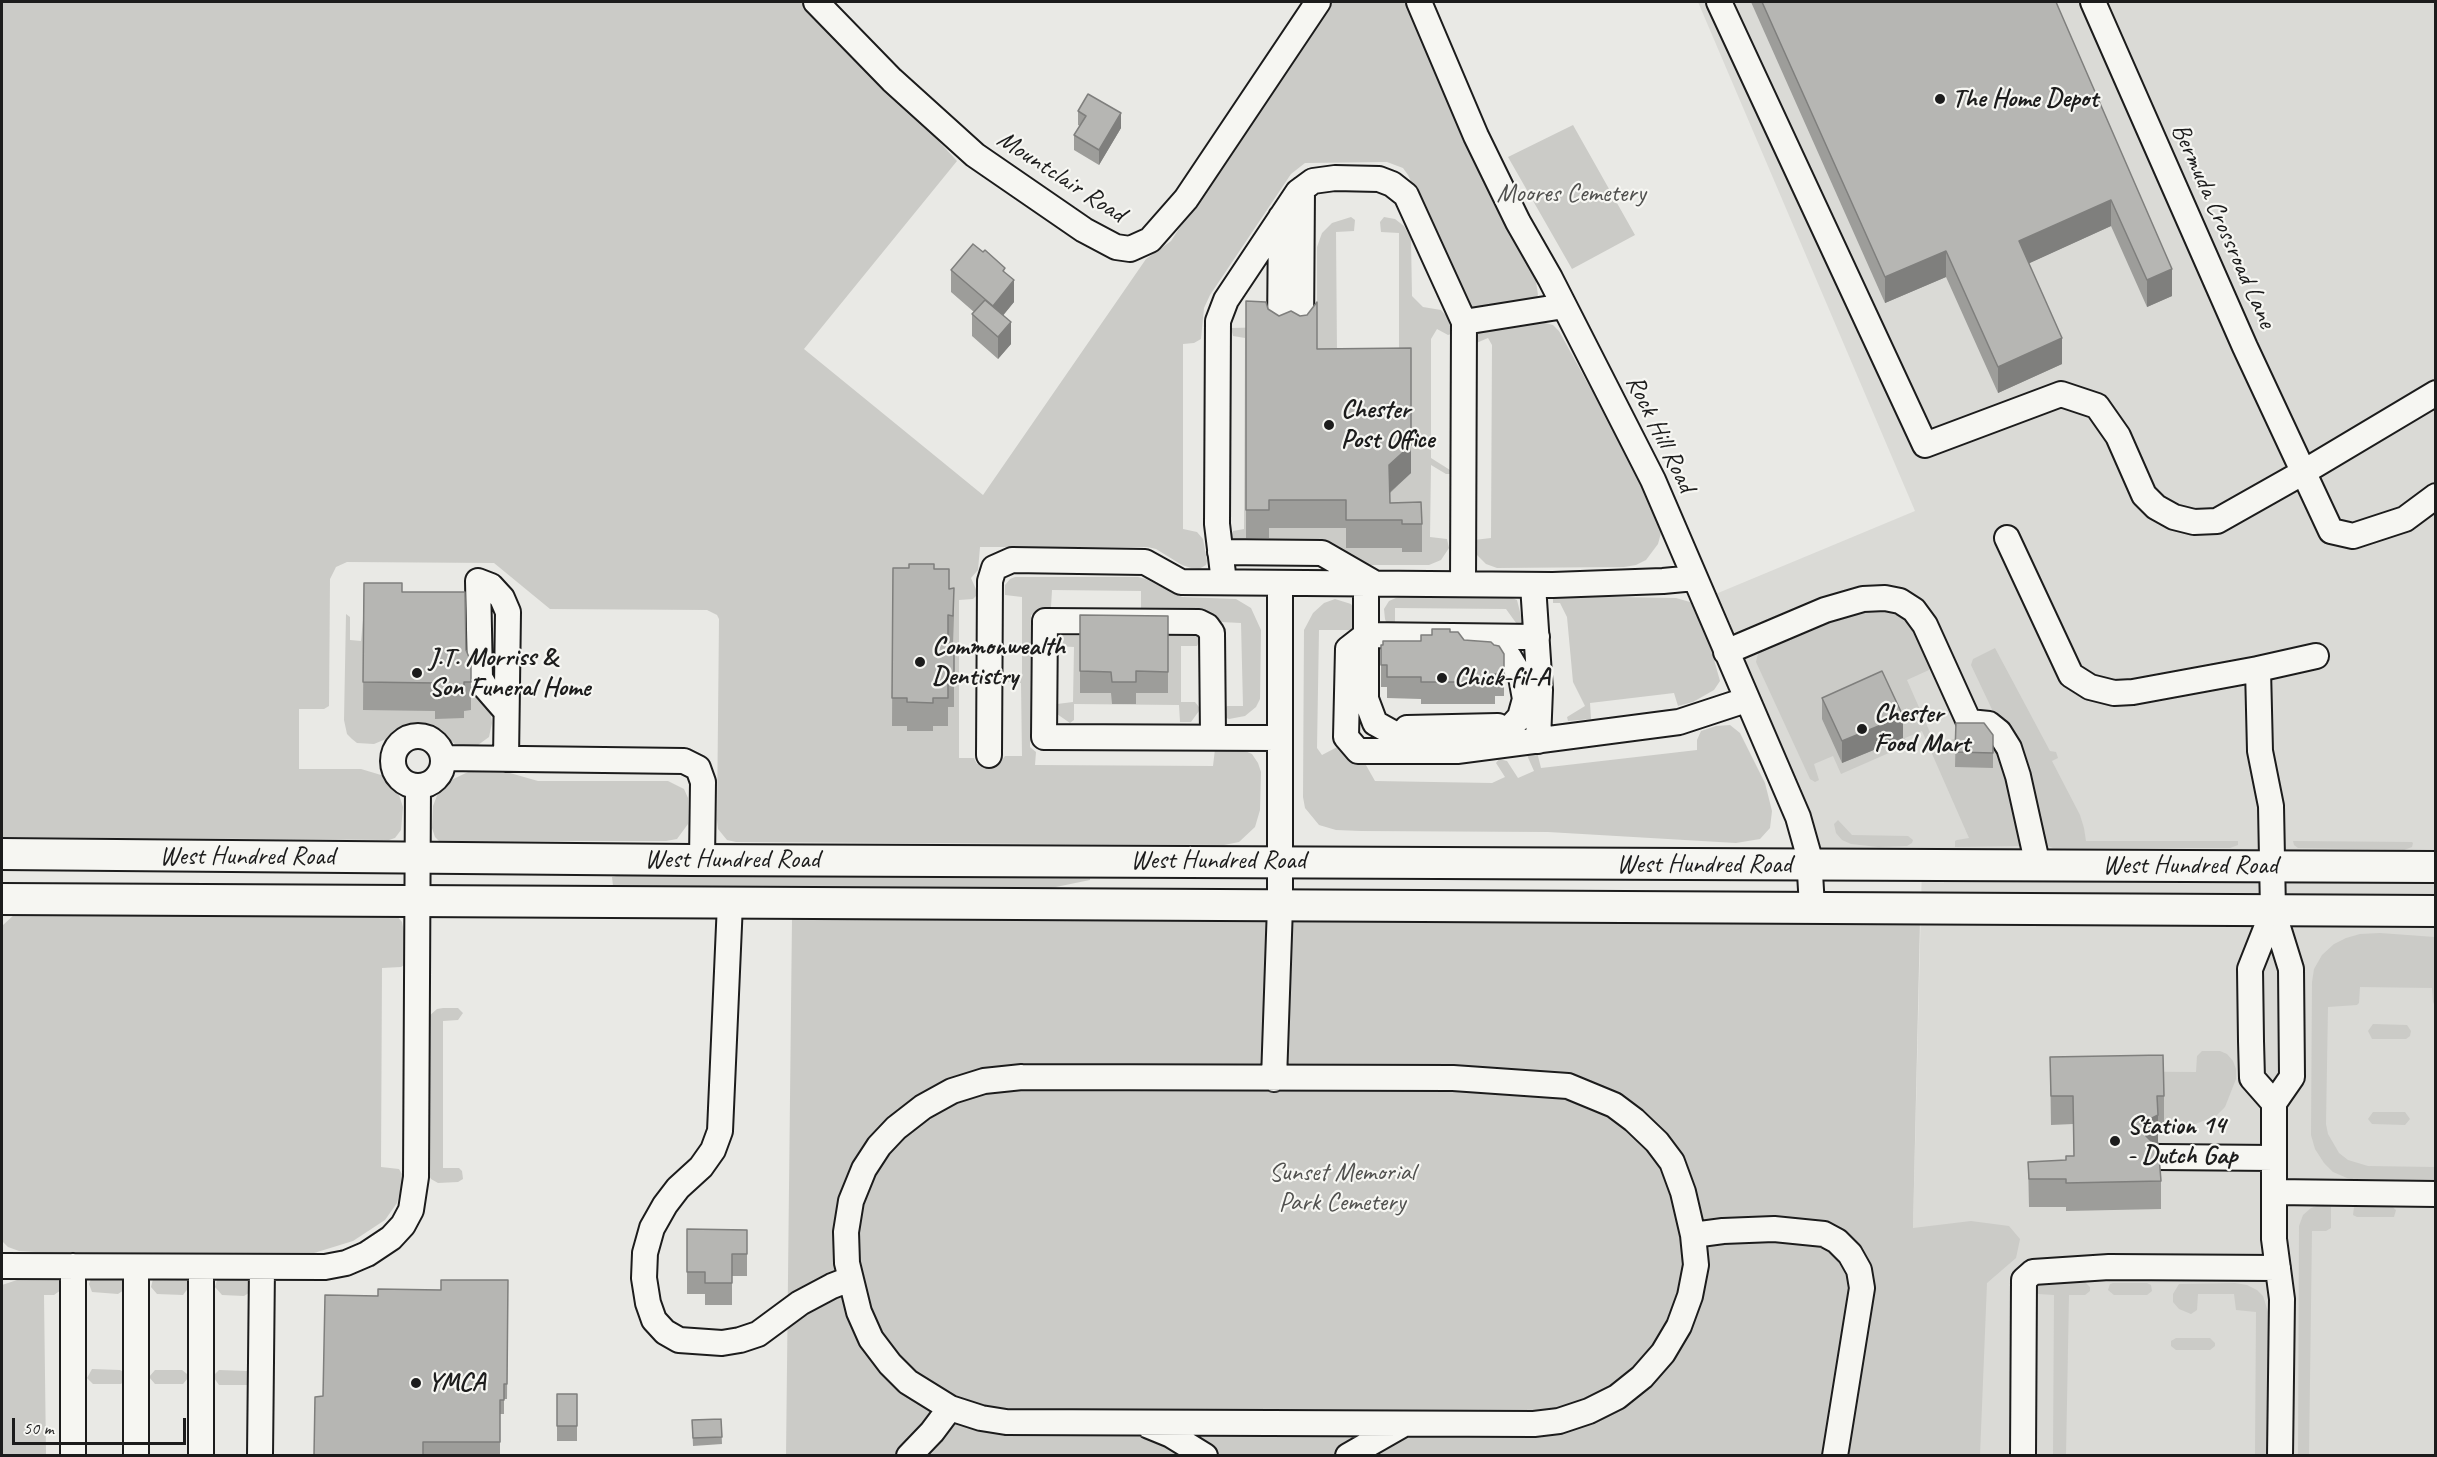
<!DOCTYPE html>
<style>
body{margin:0}
#map{position:relative;width:2437px;height:1457px;overflow:hidden;background:#e9e9e5;font-family:Caveat,sans-serif}
canvas{display:block}
.frame{position:absolute;inset:0;border:3px solid #1c1c1c;pointer-events:none}
.scale{position:absolute;left:12px;top:1418px;width:174px;height:27px;box-sizing:border-box;border:3px solid #1c1c1c;border-top:0;padding-left:8px;font-size:18px;line-height:21px;white-space:nowrap;color:#1c1c1c;-webkit-text-stroke:4px #f6f6f2;paint-order:stroke}
</style>
<div id="map">
<canvas width="2437" height="1457"></canvas>
<div class="frame"></div>
<div class="scale">50 m</div>
</div>
<script>
const ctx = document.querySelector('canvas').getContext('2d');
ctx.lineJoin = 'round';
function paint(path, color) {
  ctx.fillStyle = color;
  ctx.fill(path, 'evenodd');
}
function shape(rows) {
  const path = new Path2D();
  for (const r of rows) {
    if (r.length === 3) {
      path.moveTo(r[0] + r[2], r[1]);
      path.arc(r[0], r[1], r[2], 0, 2 * Math.PI);
      continue;
    }
    path.moveTo(r[0], r[1]);
    for (let i = 2; i < r.length; i += 2) path.lineTo(r[i], r[i + 1]);
  }
  return path;
}
function strokePath(path, color, width, dash) {
  ctx.strokeStyle = color;
  ctx.lineWidth = width;
  ctx.lineCap = dash ? 'butt' : 'round';
  ctx.setLineDash(dash || []);
  ctx.stroke(path);
}
function drawText(font, color, halo, rows, align = 'center') {
  ctx.font = font + ' Caveat,sans-serif';
  ctx.lineWidth = 4.5;
  ctx.setLineDash([]);
  ctx.textBaseline = 'middle';
  ctx.strokeStyle = halo;
  ctx.fillStyle = color;
  for (const [text, x, y, turn = 0] of rows) {
    ctx.save();
    ctx.translate(x, y);
    ctx.rotate((+turn || 0) * Math.PI / 180);
    ctx.textAlign = isNaN(turn) ? turn : align;
    if (halo) ctx.strokeText(text, 0, 0);
    ctx.fillText(text, 0, 0);
    ctx.restore();
  }
}
paint(shape([
 [1698,2,2435,2,2435,1455,1934,1455,1913,1228,1922,864,1811,864,1706,598,1915,511]
]), '#dadad6');
paint(shape([
 [2,2,810,2,957,161,804,349,983,495,1146,259,1171,241,1327,2,1407,2,1535,275,1538,295,1535,300,1479,309,1472,307,1468,302,1408,175,1403,168,1387,162,1305,163,1291,174,1210,295,1204,308,1201,339,1194,343,1183,344,1183,529,1197,532,1203,539,1207,561,1206,565,1199,569,1191,568,1182,565,1156,549,1147,547,980,547,978,570,971,578,978,594,973,599,959,600,959,758,974,758,977,764,1000,763,1005,756,1022,756,1021,683,1007,682,1002,677,1007,673,1022,673,1022,597,1005,595,1005,585,1010,579,1015,577,1138,577,1146,579,1182,597,1236,599,1251,608,1261,630,1260,699,1256,707,1245,716,1229,719,1224,717,1224,709,1227,706,1243,706,1241,623,1221,622,1210,613,1204,611,1144,610,1141,608,1141,591,1052,590,1051,607,1031,615,1030,747,1036,752,1035,765,1213,766,1215,749,1245,751,1252,754,1258,763,1261,772,1260,810,1255,827,1239,842,1224,845,736,842,727,840,718,829,717,820,719,619,717,615,707,610,550,609,494,563,347,562,336,567,330,579,329,706,324,709,299,709,299,769,361,769,381,775,391,783,399,795,403,807,401,830,395,838,389,840,2,837],
 [1573,125,1635,235,1572,269,1508,157],
 [1351,217,1355,220,1354,231,1336,232,1337,353,1399,357,1399,233,1381,232,1380,222,1384,217,1395,219,1404,226,1411,239,1412,296,1423,307,1441,310,1449,319,1451,334,1448,335,1437,329,1431,339,1431,458,1450,470,1451,474,1446,474,1431,465,1430,537,1447,539,1449,548,1441,560,1429,565,1364,565,1232,541,1231,537,1233,531,1244,529,1245,338,1233,336,1231,328,1273,327,1317,330,1317,247,1322,233,1332,223],
 [1538,321,1553,325,1559,331,1655,506,1660,519,1661,533,1658,544,1646,560,1636,565,1624,567,1497,568,1486,564,1474,552,1474,540,1491,538,1492,345,1488,338,1474,344,1473,338,1481,331],
 [1507,596,1517,600,1523,624,1519,627,1506,609,1395,608,1395,622,1391,628,1388,627,1385,619,1384,609,1389,601,1398,597],
 [1553,596,1676,598,1690,602,1703,620,1720,681,1714,690,1693,702,1678,706,1674,693,1590,703,1591,719,1568,721,1567,717,1585,706,1573,682,1567,617,1560,603,1553,603],
 [1335,599,1351,604,1357,615,1356,626,1350,630,1319,630,1317,748,1322,755,1343,744,1358,751,1375,781,1492,783,1505,777,1496,763,1499,759,1507,761,1518,778,1534,771,1526,753,1537,752,1541,768,1697,750,1697,740,1701,731,1716,726,1730,725,1740,733,1765,783,1772,811,1770,828,1760,839,1736,843,1548,832,1361,831,1336,830,1319,825,1305,808,1303,797,1304,630,1313,613,1324,603],
 [461,603,469,608,472,691,488,709,491,715,492,723,489,737,478,745,463,746,455,744,430,725,413,723,397,729,386,739,374,744,357,743,352,739,347,734,344,720,346,614,350,617,350,640,361,641,364,609],
 [1879,604,1909,616,1933,662,1929,670,1907,680,1936,746,1956,738,1993,767,1993,738,1997,742,2023,842,2020,846,1955,847,1955,841,1957,840,1969,838,1922,731,1905,738,1907,745,1841,774,1833,756,1814,764,1819,780,1815,782,1810,779,1756,662,1758,653,1766,644,1788,632],
 [1196,634,1200,640,1197,646,1181,646,1181,702,1195,702,1199,707,1199,711,1191,722,1180,722,1179,705,1074,704,1074,720,1070,723,1057,714,1055,706,1057,704,1073,702,1074,647,1057,646,1057,636],
 [1995,648,2050,751,2056,752,2058,758,2052,761,2080,815,2084,828,2086,841,2238,841,2238,845,2230,848,2053,848,2048,846,1997,720,1971,665,1973,659],
 [468,772,510,773,538,781,668,781,684,789,688,798,688,824,677,839,666,841,439,841,435,837,432,828,433,806,438,793,447,782],
 [1838,820,1852,835,1908,836,1913,840,1912,843,1907,846,1878,847,1851,844,1842,840,1836,833,1834,824],
 [2293,841,2412,842,2413,843,2412,847,2404,850,2298,848,2294,845],
 [647,870,1090,870,1090,880,1051,888,613,886,612,877],
 [16,913,397,916,402,922,404,932,404,965,401,967,382,968,381,1167,399,1169,402,1174,402,1184,397,1203,385,1220,353,1241,314,1253,68,1254,19,1251,8,1247,2,1241,2,926],
 [792,919,1920,921,1913,1228,1971,1221,2009,1226,2020,1239,2016,1258,1987,1283,1980,1455,786,1456],
 [2380,933,2435,937,2435,1006,2433,1002,2432,988,2360,987,2359,1003,2357,1005,2328,1007,2326,1124,2328,1134,2339,1153,2348,1160,2368,1166,2435,1167,2435,1182,2359,1181,2347,1178,2333,1172,2324,1163,2315,1149,2311,1135,2312,982,2314,969,2322,955,2334,944,2346,938,2360,934],
 [443,1008,458,1008,463,1013,458,1020,443,1021,443,1168,459,1168,462,1171,463,1179,458,1182,438,1183,431,1179,426,1170,429,1016,437,1009],
 [2373,1024,2407,1025,2411,1031,2410,1036,2406,1039,2372,1039,2368,1031],
 [2202,1051,2220,1051,2227,1054,2233,1061,2236,1069,2236,1079,2225,1107,2216,1116,2193,1125,2096,1124,2050,1086,2050,1071,2196,1072,2197,1056],
 [2373,1112,2405,1112,2410,1119,2405,1125,2372,1124,2368,1119],
 [2320,1205,2331,1207,2331,1228,2326,1231,2312,1231,2309,1455,2298,1455,2299,1226,2303,1215,2311,1208],
 [2390,1205,2396,1210,2394,1217,2357,1217,2353,1215,2354,1207,2358,1206],
 [57,1277,61,1281,61,1290,54,1295,44,1295,46,1455,2,1456,2,1285,23,1278],
 [95,1277,119,1277,124,1283,124,1290,118,1294,92,1292,89,1284,91,1279],
 [222,1277,249,1279,252,1283,252,1291,244,1296,222,1295,215,1287,217,1280],
 [157,1278,183,1278,187,1280,189,1287,183,1295,157,1294,151,1287,153,1279],
 [2040,1282,2085,1282,2090,1287,2090,1291,2085,1295,2069,1295,2066,1455,2053,1455,2054,1295,2038,1294,2036,1285],
 [2113,1283,2147,1283,2151,1285,2152,1291,2147,1295,2114,1295,2108,1290,2110,1284],
 [2235,1283,2247,1285,2257,1290,2263,1296,2269,1315,2267,1455,2255,1455,2256,1312,2236,1310,2234,1294,2198,1294,2197,1310,2191,1314,2179,1309,2173,1302,2173,1294,2179,1284],
 [2176,1338,2210,1338,2215,1343,2215,1346,2210,1350,2176,1350,2171,1346,2171,1341],
 [92,1369,120,1370,125,1373,124,1381,121,1384,93,1384,87,1378],
 [155,1370,182,1370,187,1374,188,1378,183,1384,155,1384,149,1377],
 [219,1370,247,1371,252,1374,251,1382,247,1385,219,1385,214,1378,215,1374]
]), '#cbcbc7');
const minor = shape([
 [816,2,892,80,975,155,1084,230,1116,247,1130,249,1150,240,1186,199,1318,2],
 [1419,2,1476,136,1518,222,1550,278,1653,480,1798,817,1809,856,1812,907],
 [1719,2,1925,445,2061,394,2097,406,2118,436,2144,495,2156,507,2174,517,2194,522,2217,521,2302,473,2436,393],
 [2093,2,2245,347,2331,531,2353,536,2405,519,2436,496],
 [1280,330,1281,217],
 [1301,330,1302,189],
 [2007,538,2071,675,2090,687,2114,693,2133,692,2258,669,2316,656],
 [1220,552,1322,553,1374,583],
 [1224,582,1217,524,1218,321,1226,300,1298,192,1313,181,1335,178,1379,179,1392,184,1406,195,1464,322],
 [1366,584,1366,699,1375,723,1393,733,1424,736],
 [1463,584,1464,322,1564,306],
 [1533,585,1540,690,1538,741],
 [1537,637,1366,635,1348,649,1346,737,1358,751,1457,751,1679,722,1746,700],
 [1474,649,1495,649,1509,657,1521,677,1525,699,1520,717,1507,731,1480,735],
 [1726,652,1825,610,1863,599,1885,598,1900,601,1914,610,1925,625,1969,722,1989,724,1999,732,2009,748,2018,776,2038,866],
 [2258,669,2260,751,2271,806,2273,911,2291,969,2292,1077,2274,1103,2274,1239,2282,1299,2280,1456],
 [1407,728,1498,726],
 [418,761,25],
 [1213,737,1212,633,1207,626,1199,622,1045,621,1044,737,1279,738],
 [989,755,990,581,994,568,1012,560,1145,562,1181,582,1553,585,1663,581,1695,578],
 [443,758,684,761,698,768,703,782,702,860],
 [506,759,508,612,502,598,491,586,478,581,480,678,486,688,506,711],
 [730,903,720,1131,713,1150,701,1167,678,1188,665,1205,652,1228,645,1253,644,1278,648,1303,654,1320,665,1332,679,1340,722,1343,740,1340,758,1334,800,1303,832,1286,850,1279],
 [2273,911,2250,969,2251,1041,2252,1078,2274,1103],
 [1022,1077,1453,1078,1568,1086,1614,1105,1634,1120,1657,1142,1672,1162,1683,1192,1693,1235,1696,1265,1690,1296,1679,1326,1663,1353,1642,1377,1617,1397,1589,1411,1559,1421,1534,1424,1006,1422,981,1418,950,1408,908,1382,890,1364,871,1339,859,1312,847,1263,846,1232,851,1201,864,1169,879,1146,896,1128,923,1107,952,1091,984,1081,1022,1077],
 [1274,1079,1280,906,1280,583],
 [2158,1157,2274,1158],
 [2274,1192,2436,1194],
 [1693,1235,1723,1231,1774,1229,1824,1234,1837,1241,1850,1254,1859,1270,1862,1288,1835,1456],
 [2,1266,325,1267,346,1263,367,1254,391,1238,403,1225,411,1210,416,1177,418,786],
 [1149,1426,1171,1435,1205,1456],
 [73,1456,73,1266],
 [136,1456,136,1267],
 [201,1456,201,1267],
 [260,1456,262,1267],
 [909,1456,932,1432,950,1408],
 [1348,1456,1402,1425],
 [2023,1456,2024,1280,2033,1272,2109,1267,2278,1268]
]);
const major = shape([
 [2,854,691,860,2436,867],
 [2,899,2436,911]
]);
strokePath(minor, '#1c1c1c', 28);
strokePath(major, '#1c1c1c', 34);
strokePath(minor, '#f6f6f2', 24);
strokePath(major, '#f6f6f2', 30);
paint(shape([
 [1751,2,2056,2,2172,296,2147,307,2111,226,2029,263,2062,364,1998,393,1946,277,1885,303],
 [1078,111,1121,128,1099,165,1074,150,1074,135,1080,126,1078,125],
 [951,270,1005,273,1014,302,1003,315,1011,344,998,359,972,336,972,314,974,312,951,292],
 [1246,301,1268,309,1317,349,1411,348,1411,473,1390,493,1390,503,1422,524,1422,552,1402,552,1402,548,1346,548,1346,528,1269,528,1269,538,1246,538],
 [893,568,934,569,949,589,954,617,953,644,948,644,948,651,954,680,954,707,948,707,948,726,933,726,933,731,907,731,907,726,892,726],
 [364,583,402,592,466,650,471,662,471,710,464,711,464,718,435,719,435,711,363,710],
 [1080,615,1168,616,1168,693,1136,693,1136,704,1112,704,1111,693,1080,693],
 [1432,635,1464,640,1504,654,1504,696,1495,696,1495,704,1421,704,1421,699,1387,698,1387,687,1381,687,1381,645,1421,641],
 [1822,698,1903,738,1842,763,1822,719],
 [1956,723,1993,735,1993,768,1955,767],
 [2050,1057,2164,1096,2164,1124,2158,1124,2157,1143,2161,1181,2161,1209,2066,1211,2066,1207,2029,1207,2028,1162,2066,1160,2074,1156,2073,1124,2051,1125],
 [687,1229,747,1230,747,1276,732,1276,732,1305,705,1305,705,1294,687,1294],
 [508,1280,507,1399,504,1399,504,1414,500,1414,500,1455,314,1455,323,1396,378,1296,441,1290],
 [557,1394,577,1394,577,1441,557,1441],
 [721,1419,722,1444,693,1446,692,1420]
]), '#9d9d9a');
paint(shape([
 [1121,113,1121,128,1099,165,1099,150],
 [2111,200,2111,226,2019,268,2019,241],
 [1946,251,1946,277,1885,303,1885,277],
 [2172,269,2172,296,2147,307,2147,280],
 [1014,280,1014,302,993,328,993,306],
 [1011,322,1011,344,998,359,998,337],
 [2062,338,2062,364,1998,393,1998,367],
 [1411,445,1411,473,1389,493,1389,465],
 [1903,716,1903,738,1842,763,1842,741],
 [2158,1115,2158,1143,2146,1149,2144,1128,2146,1121]
]), '#7f7f7d');
const building = shape([
 [1762,2,2056,2,2172,269,2147,280,2111,200,2019,241,2062,338,1998,367,1946,251,1885,277,1762,2],
 [1088,94,1121,113,1099,150,1074,135,1086,116,1078,111,1088,94],
 [973,244,983,252,985,250,1005,268,1003,271,1014,280,993,306,951,270,973,244],
 [985,300,1011,322,998,337,972,314,985,300],
 [1246,301,1266,302,1268,309,1279,316,1291,311,1300,316,1307,315,1317,302,1317,349,1411,348,1411,445,1389,465,1390,503,1421,502,1422,524,1402,524,1402,520,1346,520,1346,500,1269,500,1269,510,1246,510,1246,301],
 [909,564,934,564,934,569,949,569,949,589,954,588,953,616,948,615,948,651,954,651,954,678,948,679,948,698,933,698,933,703,907,702,907,698,892,698,893,568,909,568,909,564],
 [364,583,402,583,402,592,465,592,466,650,471,662,471,682,464,682,464,690,435,690,435,683,363,682,364,583],
 [1080,615,1168,616,1168,672,1136,671,1136,682,1112,682,1111,672,1080,671,1080,615],
 [1432,629,1450,629,1450,632,1458,632,1464,640,1491,642,1494,645,1499,646,1504,654,1504,674,1495,674,1495,682,1421,682,1421,677,1387,677,1387,665,1381,665,1381,645,1383,645,1383,641,1421,641,1421,635,1432,635,1432,629],
 [1882,671,1903,716,1842,741,1822,698,1882,671],
 [1956,723,1984,723,1993,735,1993,753,1955,752,1956,723],
 [2163,1055,2164,1096,2157,1096,2158,1115,2146,1121,2144,1128,2146,1136,2151,1141,2158,1143,2161,1181,2066,1183,2066,1179,2029,1179,2028,1162,2066,1160,2066,1156,2074,1156,2073,1096,2051,1096,2050,1057,2163,1055],
 [687,1229,747,1230,747,1254,732,1254,732,1283,705,1283,705,1272,687,1272,687,1229],
 [441,1280,508,1280,507,1384,504,1384,504,1400,500,1400,500,1442,423,1442,423,1455,314,1455,315,1397,323,1396,325,1295,378,1296,378,1289,441,1290,441,1280],
 [557,1394,577,1394,577,1426,557,1426,557,1394],
 [721,1419,722,1437,693,1438,692,1420,721,1419]
]);
paint(building, '#b6b6b3');
strokePath(building, '#7f7f7d', 1.5);
for (const [x, y, r, color] of [
 [1940,99,6,"#1c1c1c"],
 [1329,425,6,"#1c1c1c"],
 [920,662,6,"#1c1c1c"],
 [417,673,6,"#1c1c1c"],
 [1442,678,6,"#1c1c1c"],
 [1862,729,6,"#1c1c1c"],
 [2115,1141,6,"#1c1c1c"],
 [416,1383,6,"#1c1c1c"]
]) {
  const dot = new Path2D();
  dot.arc(x, y, r, 0, 2 * Math.PI);
  ctx.fillStyle = color;
  ctx.fill(dot);
  strokePath(dot, '#f6f6f2', 2);
}
drawText('bold 26px', '#1c1c1c', '#f6f6f2', [
 ["The Home Depot",1952,99],
 ["Chester",1341,410],
 ["Post Office",1341,440],
 ["Commonwealth",932,647],
 ["Dentistry",932,677],
 ["J.T. Morriss &",429,658],
 ["Son Funeral Home",429,688],
 ["Chick-fil-A",1454,678],
 ["Chester",1874,714],
 ["Food Mart",1874,744],
 ["Station 14",2127,1126],
 ["- Dutch Gap",2127,1156],
 ["YMCA",428,1383]
], 'left');
drawText('26px', '#1c1c1c', '#f6f6f2', [
 ["Mountclair Road",1061,177,33],
 ["Bermuda Crossroad Lane",2223,226,66],
 ["Rock Hill Road",1660,434,64],
 ["West Hundred Road",247,857],
 ["West Hundred Road",732,860],
 ["West Hundred Road",1218,861],
 ["West Hundred Road",1704,865],
 ["West Hundred Road",2190,866]
]);
drawText('26px', '#51514f', '#f6f6f2', [
 ["Moores Cemetery",1571,194],
 ["Sunset Memorial",1342,1173],
 ["Park Cemetery",1342,1203]
]);
</script>
